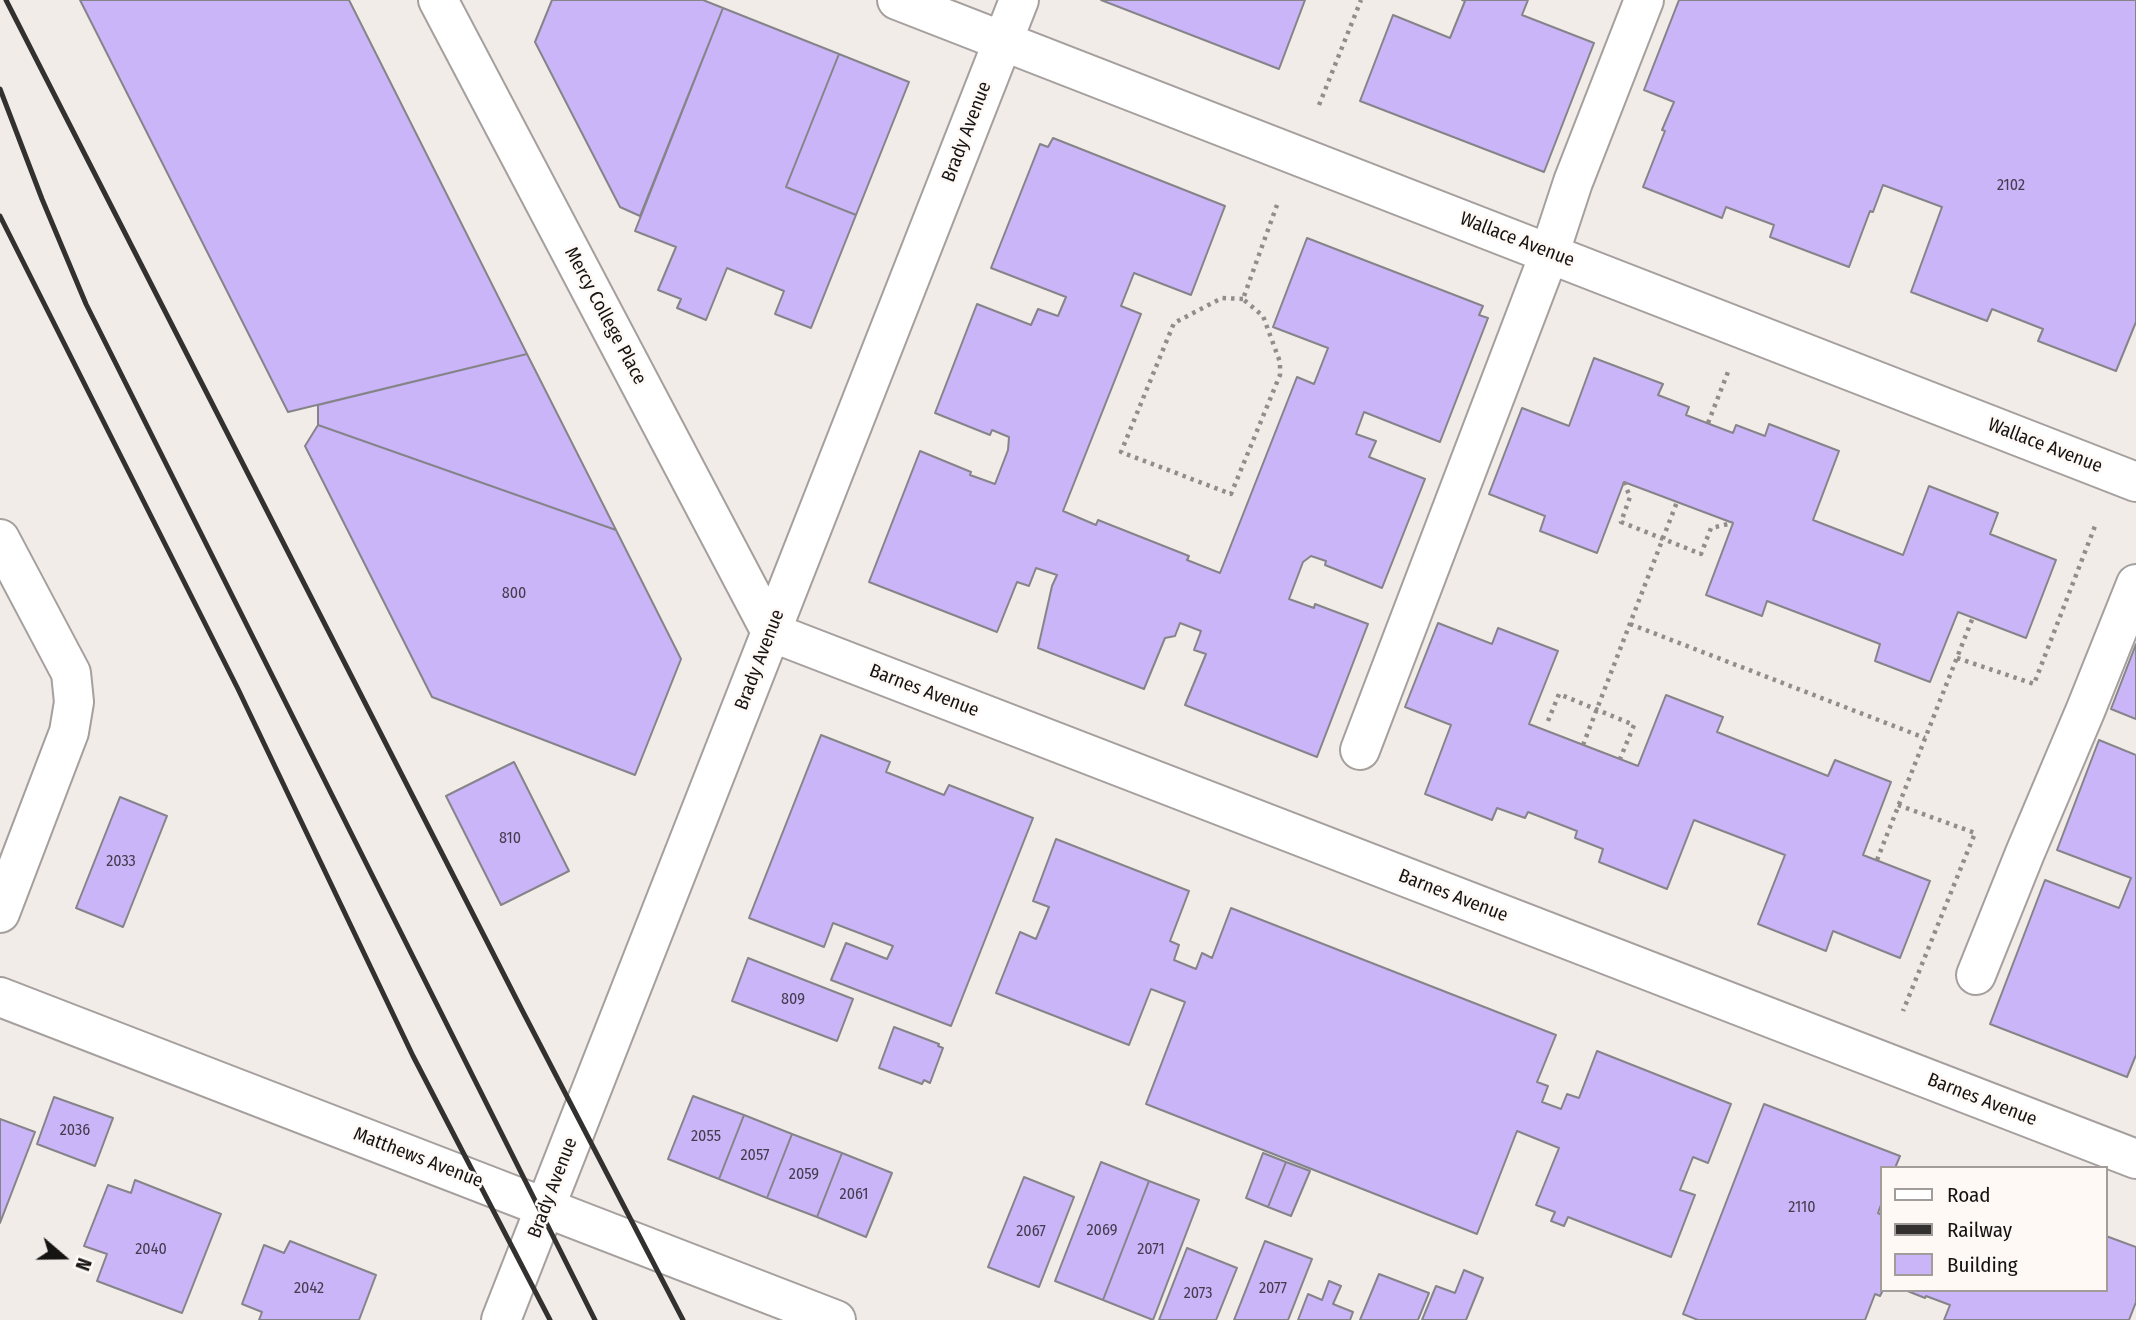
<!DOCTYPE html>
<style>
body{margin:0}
#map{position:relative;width:2136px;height:1320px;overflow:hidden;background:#f2ece9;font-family:"Fira Sans Condensed",sans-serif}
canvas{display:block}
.legend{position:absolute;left:1880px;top:1166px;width:228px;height:126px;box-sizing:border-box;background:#fff9f6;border:2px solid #a29d9b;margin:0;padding:9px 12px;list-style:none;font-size:21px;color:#161413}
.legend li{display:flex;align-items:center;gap:14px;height:35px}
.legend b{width:35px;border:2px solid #a29d9b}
.north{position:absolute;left:28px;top:1222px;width:70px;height:70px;-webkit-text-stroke:5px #fff9f6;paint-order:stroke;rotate:110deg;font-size:19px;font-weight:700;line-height:28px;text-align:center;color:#161413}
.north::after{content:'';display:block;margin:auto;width:24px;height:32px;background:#161413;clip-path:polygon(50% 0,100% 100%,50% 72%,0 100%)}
</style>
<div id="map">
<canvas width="2136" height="1320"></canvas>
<ul class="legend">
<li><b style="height:9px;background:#fff"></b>Road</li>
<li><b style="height:9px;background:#33312f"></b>Railway</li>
<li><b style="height:19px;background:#cab5f9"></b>Building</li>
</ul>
<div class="north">N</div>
</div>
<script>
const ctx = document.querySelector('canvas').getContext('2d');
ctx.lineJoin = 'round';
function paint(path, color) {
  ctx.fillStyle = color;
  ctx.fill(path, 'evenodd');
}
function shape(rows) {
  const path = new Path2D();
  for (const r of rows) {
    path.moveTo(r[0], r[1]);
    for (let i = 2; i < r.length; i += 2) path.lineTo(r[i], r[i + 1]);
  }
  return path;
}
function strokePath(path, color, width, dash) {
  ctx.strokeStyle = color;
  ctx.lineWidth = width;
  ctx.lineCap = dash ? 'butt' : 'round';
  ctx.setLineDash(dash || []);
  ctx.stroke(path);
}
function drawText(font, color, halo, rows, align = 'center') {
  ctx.font = font + ' "Fira Sans Condensed",sans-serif';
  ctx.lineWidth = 5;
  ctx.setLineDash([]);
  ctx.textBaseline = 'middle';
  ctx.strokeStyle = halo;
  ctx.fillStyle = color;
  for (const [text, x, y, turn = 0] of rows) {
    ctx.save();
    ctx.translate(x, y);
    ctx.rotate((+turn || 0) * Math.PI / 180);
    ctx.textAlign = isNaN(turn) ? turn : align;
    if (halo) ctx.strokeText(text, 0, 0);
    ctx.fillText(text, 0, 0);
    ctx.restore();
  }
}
const building = shape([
 [80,0,349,0,527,354,288,412,80,0],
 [552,0,703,0,723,8,640,216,620,207,535,42,552,0],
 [1101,0,1305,0,1279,69,1101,0],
 [1462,0,1528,0,1522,15,1594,43,1544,172,1360,101,1393,15,1450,38,1465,1,1462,0],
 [1679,0,2136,0,2136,322,2116,371,2038,341,2043,329,1992,309,1987,321,1911,292,1942,207,1883,185,1873,212,1870,211,1849,267,1770,237,1774,225,1726,207,1722,218,1643,187,1665,131,1662,130,1674,102,1644,90,1679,0],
 [723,8,839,54,786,187,856,215,811,328,775,314,784,291,727,268,706,320,677,308,681,299,658,290,676,247,635,231,723,8],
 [839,54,909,82,856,215,786,187,839,54],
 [1053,138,1225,206,1191,295,1134,273,1121,306,1141,314,1063,511,1096,525,1098,520,1189,556,1187,560,1220,573,1297,377,1314,384,1328,348,1273,327,1307,238,1483,306,1479,315,1488,318,1440,442,1364,412,1356,434,1376,441,1369,457,1425,479,1382,588,1325,565,1326,561,1311,556,1303,562,1289,599,1314,608,1315,604,1368,624,1317,757,1185,705,1206,654,1194,650,1201,631,1180,623,1175,636,1165,638,1144,689,1038,648,1052,586,1057,575,1036,568,1029,586,1017,582,997,632,869,582,920,451,971,472,970,475,995,484,1008,450,1009,437,992,430,990,435,935,413,977,304,1031,325,1038,309,1058,316,1066,297,991,268,1040,144,1048,147,1053,138],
 [527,354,616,530,318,425,318,405,527,354],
 [1594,358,1663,384,1658,395,1689,407,1686,415,1733,433,1736,425,1765,436,1769,424,1839,451,1813,520,1903,555,1929,486,1998,513,1990,534,2056,560,2026,638,1958,612,1930,682,1875,661,1880,644,1767,601,1762,616,1706,595,1733,523,1624,482,1597,553,1540,531,1545,516,1489,494,1522,408,1569,426,1594,358],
 [318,425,616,530,681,659,635,775,432,697,305,446,318,425],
 [1438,623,1492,644,1498,628,1558,651,1529,724,1638,766,1666,695,1723,717,1717,732,1828,776,1835,760,1891,782,1863,855,1930,881,1900,958,1833,931,1826,951,1758,924,1785,855,1694,820,1667,889,1599,862,1603,849,1575,838,1577,831,1528,812,1525,818,1497,808,1492,820,1425,794,1451,725,1405,707,1438,623],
 [2136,644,2136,719,2111,709,2136,644],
 [821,735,890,762,886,772,944,795,949,785,1033,818,951,1026,831,980,846,943,887,959,893,946,833,923,824,947,749,918,821,735],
 [2099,740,2136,755,2136,1055,2127,1077,1990,1024,2045,880,2119,908,2131,878,2057,850,2099,740],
 [514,762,569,871,501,905,446,796,514,762],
 [120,797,167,816,123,927,76,908,120,797],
 [1056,839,1189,891,1170,941,1179,945,1174,960,1196,969,1202,953,1212,958,1231,908,1556,1035,1537,1082,1548,1086,1542,1102,1561,1109,1567,1094,1579,1098,1597,1051,1731,1104,1708,1163,1693,1157,1680,1190,1695,1195,1671,1257,1568,1217,1564,1226,1551,1221,1555,1212,1536,1205,1559,1148,1517,1131,1477,1234,1146,1104,1185,1002,1151,989,1129,1045,996,993,1020,932,1036,939,1049,907,1033,901,1056,839],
 [748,958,853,999,837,1041,732,1001,748,958],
 [894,1027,939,1044,938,1046,943,1048,930,1083,924,1080,922,1084,879,1068,894,1027],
 [693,1096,744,1115,719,1179,668,1159,693,1096],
 [54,1097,113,1118,95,1166,37,1144,54,1097],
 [1764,1104,1900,1156,1895,1168,1882,1168,1882,1202,1878,1213,1882,1215,1883,1290,1880,1296,1875,1294,1865,1320,1698,1320,1683,1314,1764,1104],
 [744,1115,792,1134,767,1198,719,1179,744,1115],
 [0,1119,35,1132,0,1223,0,1119],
 [792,1134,842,1153,817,1217,767,1198,792,1134],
 [842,1153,892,1173,866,1237,817,1217,842,1153],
 [1263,1153,1286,1162,1268,1207,1246,1198,1263,1153],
 [1101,1162,1149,1181,1103,1300,1055,1281,1101,1162],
 [1286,1162,1310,1171,1291,1216,1268,1207,1286,1162],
 [1024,1177,1074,1197,1039,1287,988,1267,1024,1177],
 [135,1180,221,1214,182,1313,97,1281,107,1254,84,1246,108,1185,131,1193,135,1180],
 [1149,1181,1199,1200,1153,1320,1103,1300,1149,1181],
 [2106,1236,2136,1247,2136,1302,2129,1320,1944,1320,1950,1305,1926,1296,1925,1298,1905,1290,2106,1290,2106,1236],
 [290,1241,376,1275,359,1320,259,1320,262,1312,242,1304,264,1245,284,1253,290,1241],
 [1265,1241,1312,1259,1288,1320,1234,1320,1265,1241],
 [1187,1248,1237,1268,1216,1320,1159,1320,1187,1248],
 [1464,1270,1483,1278,1466,1320,1422,1320,1436,1286,1455,1293,1464,1270],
 [1379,1274,1429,1293,1418,1320,1360,1320,1379,1274],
 [1329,1281,1341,1286,1333,1304,1353,1312,1350,1320,1298,1320,1308,1294,1322,1300,1329,1281]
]);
paint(building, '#cab5f9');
strokePath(building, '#858489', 2);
const minor = shape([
 [438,0,771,632,2136,1159],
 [897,0,2136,482],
 [0,539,71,673,74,702,69,732,0,913],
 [1360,750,1550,252,1573,182,1644,0],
 [1976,975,2025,853,2086,709,2136,584],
 [0,997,836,1320],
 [501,1320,1019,0]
]);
strokePath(minor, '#a59f9d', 42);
strokePath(shape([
 [1319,105,1361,0],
 [1243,299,1222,298,1174,323,1121,452,1231,494,1280,375,1280,362,1263,316,1243,299,1277,205],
 [1708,423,1728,372],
 [1624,482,1630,497,1621,522,1701,554,1711,528,1733,523],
 [1630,624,1925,738],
 [1957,658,2034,684,2095,526],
 [1548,721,1559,694,1634,725,1620,759],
 [1583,745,1677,502],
 [1898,805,1975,833,1903,1011],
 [1877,860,1973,617]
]), '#928d8b', 4.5, [3.5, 5]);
strokePath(minor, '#fff', 38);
strokePath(shape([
 [6,0,522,1010,683,1320],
 [0,89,42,199,86,304,595,1320],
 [0,216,238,689,413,1056,550,1320]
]), '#33312f', 5);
drawText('16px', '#433c4c', null, [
 ["2102",2011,186],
 ["800",514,594],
 ["810",510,839],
 ["2033",121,862],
 ["809",793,1000],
 ["2036",75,1131],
 ["2055",706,1137],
 ["2057",755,1156],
 ["2059",804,1175],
 ["2061",854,1195],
 ["2110",1802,1208],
 ["2069",1102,1231],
 ["2067",1031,1232],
 ["2040",151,1250],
 ["2071",1151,1250],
 ["2042",309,1289],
 ["2077",1273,1289],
 ["2073",1198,1294]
]);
drawText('19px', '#161413', '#fff9f6', [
 ["Brady Avenue",967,132,-69],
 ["Wallace Avenue",1517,240,21],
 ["Mercy College Place",605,316,62],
 ["Wallace Avenue",2045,446,21],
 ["Brady Avenue",760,660,-69],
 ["Barnes Avenue",924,691,21],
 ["Barnes Avenue",1453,896,21],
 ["Barnes Avenue",1982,1100,21],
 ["Matthews Avenue",418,1158,21],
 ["Brady Avenue",553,1188,-69]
]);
</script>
